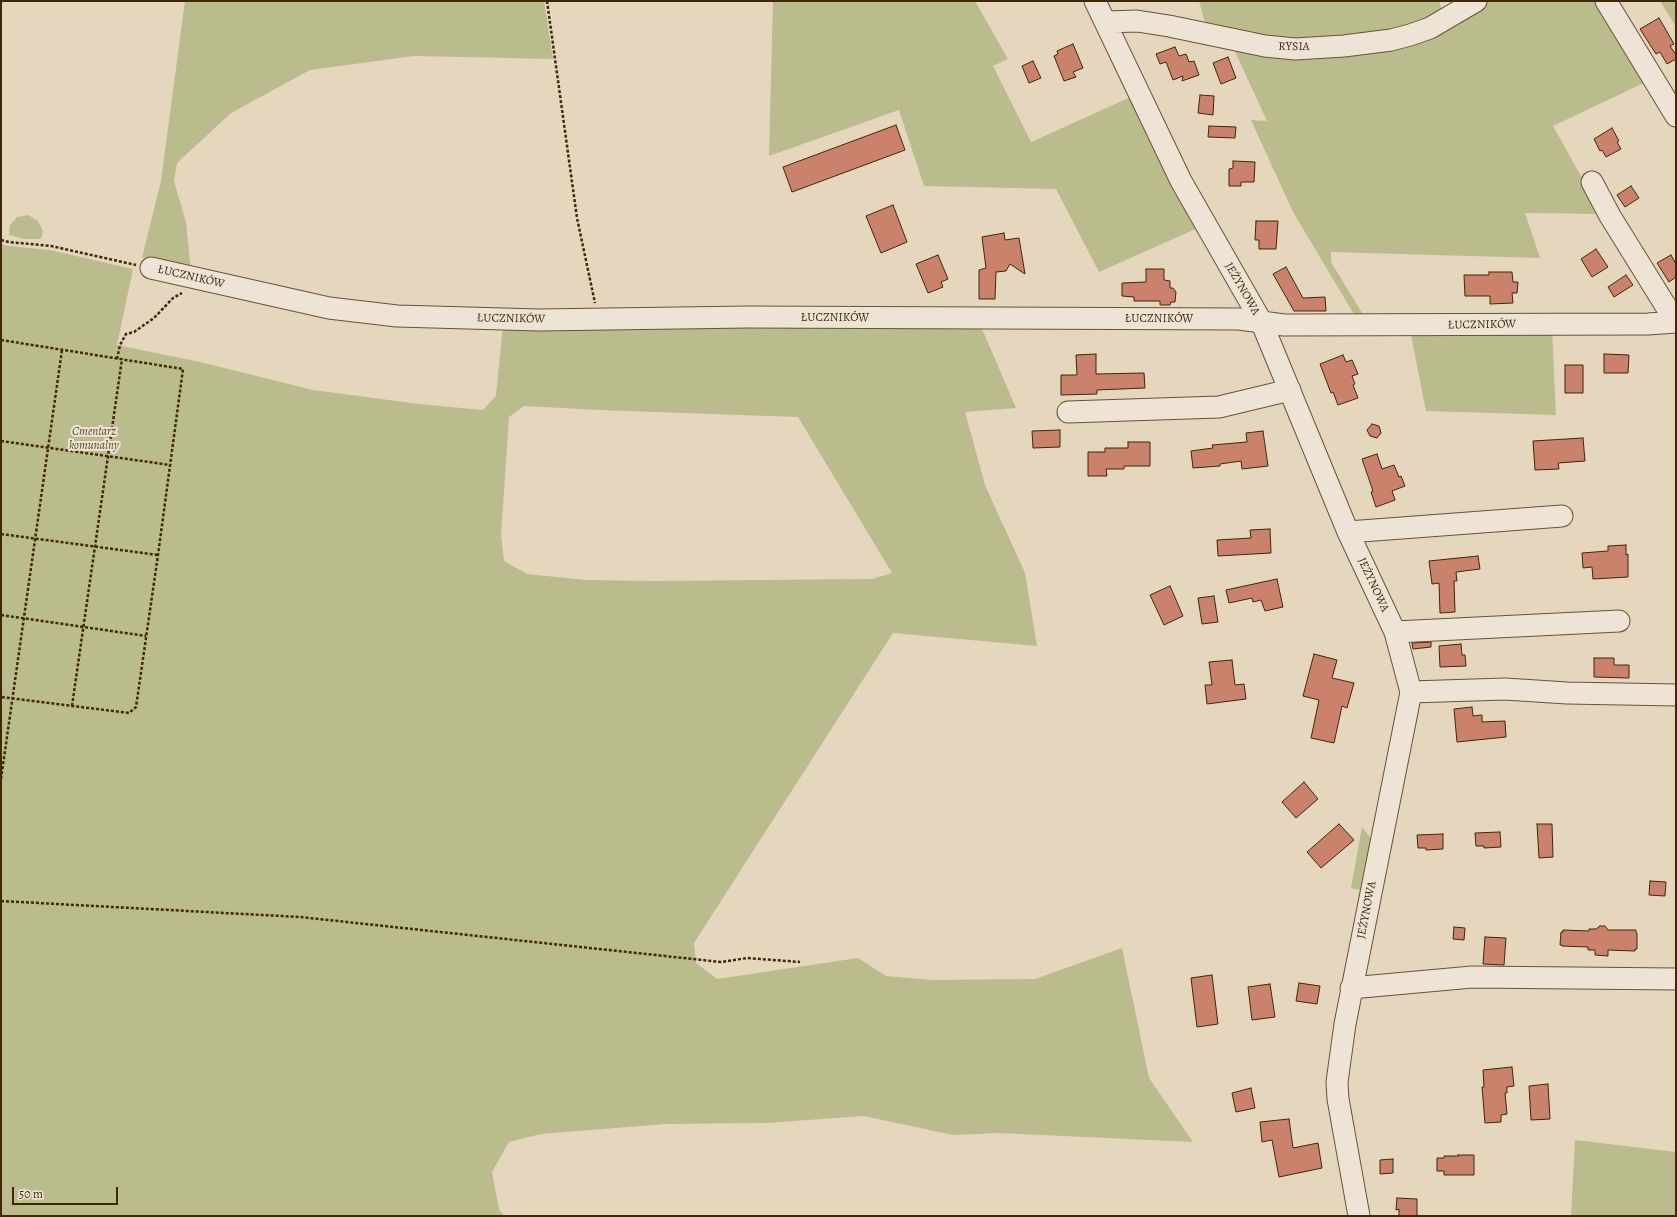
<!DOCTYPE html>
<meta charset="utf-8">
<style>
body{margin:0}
#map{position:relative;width:1677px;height:1217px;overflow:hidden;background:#e5d6be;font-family:Alegreya,serif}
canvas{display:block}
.frame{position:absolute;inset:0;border:2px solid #3f2708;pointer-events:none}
.scale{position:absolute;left:12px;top:1187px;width:106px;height:18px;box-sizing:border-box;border:2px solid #3f2708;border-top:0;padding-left:5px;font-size:12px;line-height:14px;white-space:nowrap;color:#3f2708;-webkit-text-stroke:3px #eee4d5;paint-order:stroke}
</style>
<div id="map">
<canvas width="1677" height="1217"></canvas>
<div class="frame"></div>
<div class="scale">50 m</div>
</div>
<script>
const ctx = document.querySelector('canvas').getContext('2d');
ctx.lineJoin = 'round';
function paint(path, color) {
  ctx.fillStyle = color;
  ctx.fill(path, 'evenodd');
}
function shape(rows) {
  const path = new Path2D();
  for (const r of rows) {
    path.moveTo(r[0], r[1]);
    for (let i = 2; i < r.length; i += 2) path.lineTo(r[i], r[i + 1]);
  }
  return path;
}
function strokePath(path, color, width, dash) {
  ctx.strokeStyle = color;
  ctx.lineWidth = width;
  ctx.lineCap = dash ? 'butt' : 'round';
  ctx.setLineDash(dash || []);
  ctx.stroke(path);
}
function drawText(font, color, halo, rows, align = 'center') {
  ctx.font = font + ' Alegreya,serif';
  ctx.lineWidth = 4;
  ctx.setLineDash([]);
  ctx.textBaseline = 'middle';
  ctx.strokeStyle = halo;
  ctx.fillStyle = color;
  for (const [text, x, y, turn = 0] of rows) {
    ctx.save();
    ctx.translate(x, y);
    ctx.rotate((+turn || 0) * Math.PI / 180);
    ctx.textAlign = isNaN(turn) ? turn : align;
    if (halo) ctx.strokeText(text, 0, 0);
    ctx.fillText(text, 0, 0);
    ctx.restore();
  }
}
paint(shape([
 [185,1,544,1,553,59,414,56,310,70,231,113,177,163,174,181,186,222,191,272,153,259,142,258,161,181],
 [773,1,975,1,1008,59,993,66,1031,142,1133,96,1200,227,1099,272,1056,189,924,186,899,110,769,156],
 [1199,1,1439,1,1444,16,1429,25,1319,43,1207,31],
 [1485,1,1602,1,1650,80,1553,126,1602,214,1525,213,1540,258,1331,252,1331,262,1367,321,1358,321,1293,212,1251,120,1267,121,1231,43,1343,50],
 [1660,1,1676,1,1676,27],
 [28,215,38,221,43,231,41,239,24,239,9,235,10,225,17,217],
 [1,244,9,246,50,250,133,269,117,345,200,362,313,390,419,404,483,410,496,396,503,325,980,324,1016,408,965,412,985,485,1025,573,1037,646,893,633,694,943,696,963,717,979,858,958,886,976,934,980,1035,979,1122,948,1149,1078,1193,1142,999,1133,953,1135,864,1116,766,1123,665,1124,541,1134,509,1142,492,1172,499,1209,504,1216,1,1216],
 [524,406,599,410,798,417,892,573,872,579,655,581,586,580,527,574,504,561,501,535,509,417],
 [1552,328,1556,415,1426,411,1410,330],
 [1362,827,1370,837,1373,845,1365,891,1351,888],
 [1575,1140,1676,1152,1676,1216,1571,1216]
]), '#bbbc8d');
const building = shape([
 [1659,18,1674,44,1670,46,1676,55,1676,59,1667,64,1660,52,1656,54,1640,29,1659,18],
 [1073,44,1083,68,1073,72,1076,77,1064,81,1054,56,1058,54,1057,51,1073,44],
 [1175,47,1179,56,1186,54,1189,62,1194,61,1199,75,1182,81,1183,76,1173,80,1166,62,1160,64,1156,54,1175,47],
 [1228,57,1236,78,1221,84,1213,63,1228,57],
 [1033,61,1041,78,1029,83,1022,66,1033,61],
 [1200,95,1214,96,1213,115,1198,113,1200,95],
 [896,125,905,150,792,192,783,167,896,125],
 [1209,126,1236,127,1235,138,1208,137,1209,126],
 [1612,128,1619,141,1617,142,1621,149,1606,157,1602,150,1600,151,1594,139,1612,128],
 [1233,161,1255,162,1254,182,1241,182,1241,186,1229,186,1229,169,1233,168,1233,161],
 [1631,186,1639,198,1625,207,1617,195,1631,186],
 [893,205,907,242,881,253,866,216,893,205],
 [1256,221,1278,221,1276,249,1259,249,1259,240,1255,240,1256,221],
 [1004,233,1005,240,1019,238,1025,274,1010,264,1006,271,996,272,995,299,979,299,979,270,986,268,982,237,1004,233],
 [1596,249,1608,267,1592,277,1581,259,1596,249],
 [938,255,948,279,941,282,943,287,928,293,916,264,938,255],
 [1671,255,1676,264,1676,277,1669,282,1657,263,1671,255],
 [1286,267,1303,298,1325,297,1326,311,1294,311,1273,274,1286,267],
 [1146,269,1164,269,1164,280,1170,281,1170,288,1173,288,1176,292,1175,302,1171,302,1170,305,1160,305,1160,301,1134,301,1134,297,1122,296,1122,283,1146,282,1146,269],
 [1489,272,1512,272,1513,282,1518,282,1517,293,1512,293,1513,303,1490,304,1490,296,1465,296,1464,275,1489,275,1489,272],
 [1626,275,1633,285,1614,297,1608,287,1626,275],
 [1096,354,1096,374,1144,373,1145,388,1097,390,1097,394,1061,395,1061,375,1077,375,1076,355,1096,354],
 [1604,354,1629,355,1628,373,1604,373,1604,354],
 [1343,355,1346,362,1352,360,1358,374,1352,376,1355,384,1353,385,1358,398,1338,405,1333,392,1331,393,1320,364,1343,355],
 [1565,365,1583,365,1583,393,1565,393,1565,365],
 [1372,424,1379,426,1381,433,1377,438,1370,436,1367,430,1372,424],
 [1060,430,1060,447,1033,448,1032,431,1060,430],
 [1263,431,1268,466,1242,469,1241,461,1220,464,1220,466,1193,468,1191,451,1213,448,1212,445,1247,442,1246,433,1263,431],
 [1583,438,1585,461,1558,463,1559,469,1535,470,1533,441,1583,438],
 [1128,442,1150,442,1150,466,1124,466,1124,469,1106,469,1107,476,1088,476,1088,452,1105,452,1105,448,1128,448,1128,442],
 [1377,454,1382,469,1394,465,1399,477,1401,476,1405,486,1392,491,1395,500,1376,507,1371,492,1373,491,1362,459,1377,454],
 [1270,529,1271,553,1218,556,1217,540,1251,538,1250,530,1270,529],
 [1626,545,1626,555,1628,554,1628,577,1593,579,1592,567,1583,568,1582,553,1608,551,1608,546,1626,545],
 [1478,556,1480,569,1456,572,1457,581,1454,581,1455,612,1440,613,1439,583,1432,584,1429,561,1478,556],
 [1277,579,1283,607,1265,611,1261,600,1253,602,1252,598,1229,603,1226,590,1277,579],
 [1170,586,1183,616,1164,625,1150,595,1170,586],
 [1214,596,1218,622,1202,624,1198,598,1214,596],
 [1431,642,1431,647,1413,649,1412,643,1431,642],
 [1461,644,1462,655,1465,655,1466,666,1440,667,1439,646,1461,644],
 [1314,654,1337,660,1332,678,1354,683,1347,708,1342,706,1334,743,1311,738,1319,700,1303,696,1314,654],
 [1594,658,1614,658,1614,665,1629,665,1629,678,1594,677,1594,658],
 [1232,660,1235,685,1244,684,1246,699,1207,704,1205,685,1212,685,1209,662,1232,660],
 [1472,707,1473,716,1482,715,1482,722,1505,721,1506,737,1457,742,1454,709,1472,707],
 [1304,782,1318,799,1296,818,1282,802,1304,782],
 [1339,824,1354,840,1321,868,1307,852,1339,824],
 [1537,824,1552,824,1553,857,1539,858,1537,824],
 [1500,832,1501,847,1484,848,1484,846,1476,846,1475,833,1500,832],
 [1443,834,1443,849,1426,850,1426,848,1418,848,1417,835,1443,834],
 [1650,881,1666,882,1665,896,1649,895,1650,881],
 [1600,926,1605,926,1608,930,1636,930,1636,932,1637,933,1637,949,1635,949,1635,951,1608,950,1608,956,1595,955,1595,950,1588,950,1588,947,1562,946,1562,945,1560,945,1561,932,1563,932,1563,930,1589,931,1589,929,1596,929,1600,926],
 [1454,927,1465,928,1464,940,1453,939,1454,927],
 [1485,937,1506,938,1504,965,1483,964,1485,937],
 [1212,975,1218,1024,1197,1027,1191,978,1212,975],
 [1299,983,1320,986,1317,1004,1296,1001,1299,983],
 [1270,984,1275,1017,1252,1020,1248,987,1270,984],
 [1512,1067,1514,1086,1507,1087,1507,1093,1505,1093,1507,1114,1501,1115,1501,1122,1485,1123,1482,1087,1484,1087,1483,1070,1512,1067],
 [1548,1084,1550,1119,1531,1120,1529,1086,1548,1084],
 [1251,1088,1255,1108,1236,1112,1232,1093,1251,1088],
 [1289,1119,1293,1148,1318,1143,1322,1168,1279,1177,1272,1140,1262,1142,1260,1122,1289,1119],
 [1458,1155,1474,1155,1474,1175,1444,1175,1444,1171,1437,1171,1437,1158,1444,1158,1444,1156,1459,1156,1458,1155],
 [1393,1159,1393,1173,1380,1174,1380,1160,1393,1159],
 [1397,1198,1417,1199,1417,1216,1399,1216,1399,1209,1396,1210,1397,1198]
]);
paint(building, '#cb826d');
strokePath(building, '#3f2708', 1);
const minor = shape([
 [1095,1,1181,181,1261,321,1348,532,1395,632,1411,692,1345,1024,1337,1082,1338,1099,1359,1216],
 [1606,1,1676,116],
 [1106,22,1137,21,1169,26,1265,46,1295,49,1344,46,1391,40,1410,35,1430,28,1476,1],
 [1592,182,1610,216,1667,308,1672,322],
 [151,268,329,308,397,316,539,320,747,317,1239,319,1284,325,1648,324,1676,322],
 [1068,412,1219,407,1290,390],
 [1348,532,1562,516],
 [1395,632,1619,621],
 [1411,692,1505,689,1567,693,1676,695],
 [1351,988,1472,977,1676,979]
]);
strokePath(minor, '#685336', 23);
strokePath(shape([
 [547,1,577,218,595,303],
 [1,240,9,242,51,246,136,265],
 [1,340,183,369,158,555,136,707,129,713,1,697],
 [117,359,120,345,126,334,134,332,154,318,173,298,182,293],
 [1,441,170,465],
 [1,534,158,555],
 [1,615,146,636],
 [72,706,122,359],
 [1,779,62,350],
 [1,901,300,917,721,962,747,958,800,962]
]), '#3f2708', 2.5, [3, 2]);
strokePath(minor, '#eee4d5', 21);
drawText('12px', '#3f2708', '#eee4d5', [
 ["RYSIA",1294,47,1],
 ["ŁUCZNIKÓW",191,277,13],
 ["JEŻYNOWA",1242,289,60],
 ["ŁUCZNIKÓW",835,318],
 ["ŁUCZNIKÓW",511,319,1],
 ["ŁUCZNIKÓW",1159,319],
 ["ŁUCZNIKÓW",1482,325,-1],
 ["JEŻYNOWA",1373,585,65],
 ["JEŻYNOWA",1367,910,-79]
]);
drawText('italic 12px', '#5e4c29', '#eee4d5', [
 ["Cmentarz",94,432],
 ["komunalny",94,446]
]);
</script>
